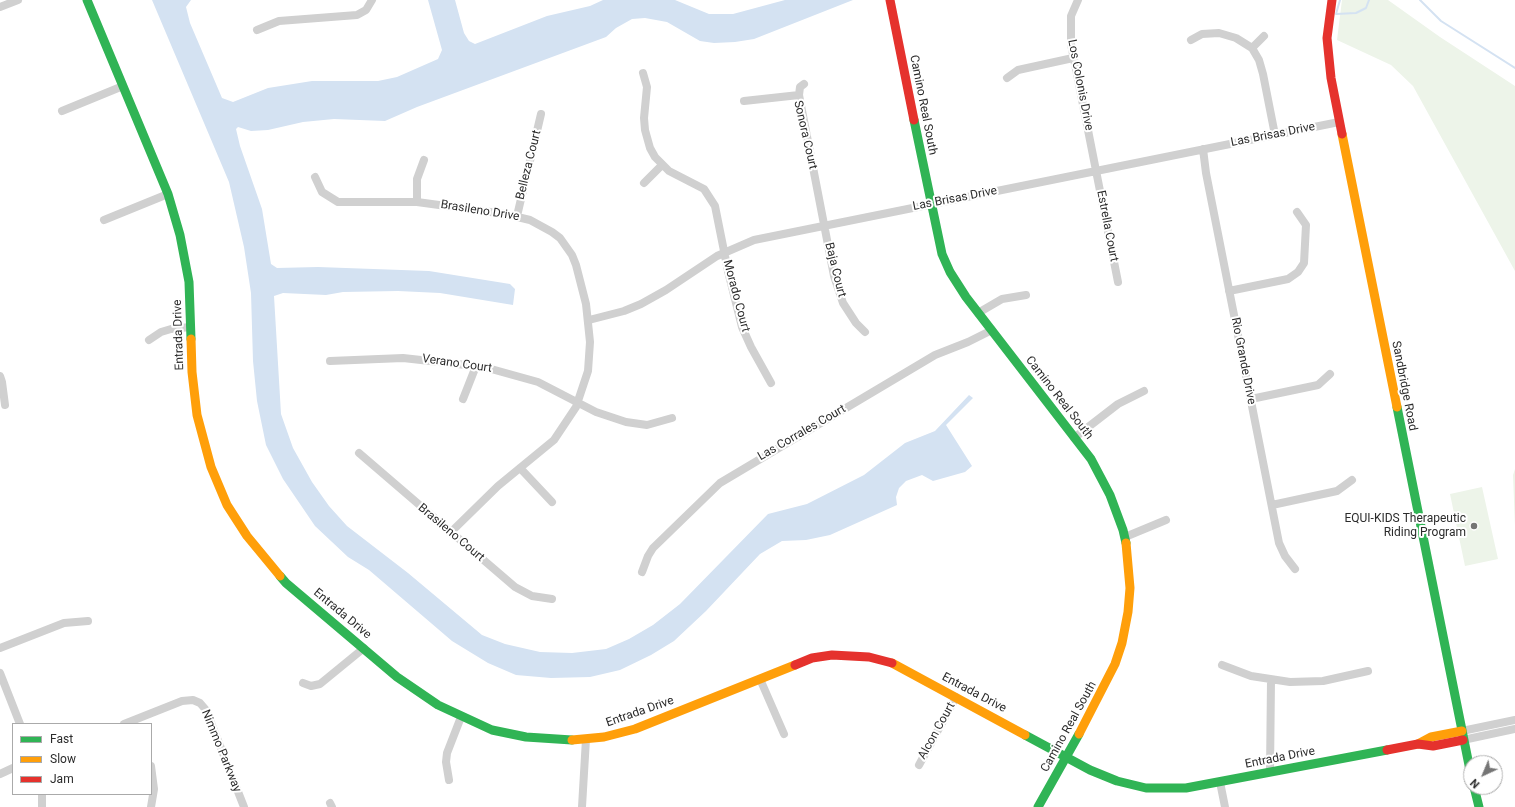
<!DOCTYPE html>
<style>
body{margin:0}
#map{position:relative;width:1515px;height:807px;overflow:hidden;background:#fff;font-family:Roboto,sans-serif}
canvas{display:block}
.legend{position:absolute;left:12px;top:723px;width:140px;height:72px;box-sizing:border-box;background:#fff;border:1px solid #aaa;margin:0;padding:5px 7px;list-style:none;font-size:12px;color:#2b2b2b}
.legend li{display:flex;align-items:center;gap:8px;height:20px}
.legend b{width:20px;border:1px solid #aaa}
.north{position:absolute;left:1463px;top:755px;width:40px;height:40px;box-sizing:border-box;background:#fff;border:1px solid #aaa;border-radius:50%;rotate:224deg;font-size:11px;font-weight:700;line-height:16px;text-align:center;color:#2b2b2b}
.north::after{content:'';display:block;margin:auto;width:14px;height:18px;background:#757575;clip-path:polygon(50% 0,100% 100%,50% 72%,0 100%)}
</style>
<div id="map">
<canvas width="1515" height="807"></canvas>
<ul class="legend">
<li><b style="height:5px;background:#30b455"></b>Fast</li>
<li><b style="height:5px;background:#ff9f0a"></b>Slow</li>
<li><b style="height:5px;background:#e5322d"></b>Jam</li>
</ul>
<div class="north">N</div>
</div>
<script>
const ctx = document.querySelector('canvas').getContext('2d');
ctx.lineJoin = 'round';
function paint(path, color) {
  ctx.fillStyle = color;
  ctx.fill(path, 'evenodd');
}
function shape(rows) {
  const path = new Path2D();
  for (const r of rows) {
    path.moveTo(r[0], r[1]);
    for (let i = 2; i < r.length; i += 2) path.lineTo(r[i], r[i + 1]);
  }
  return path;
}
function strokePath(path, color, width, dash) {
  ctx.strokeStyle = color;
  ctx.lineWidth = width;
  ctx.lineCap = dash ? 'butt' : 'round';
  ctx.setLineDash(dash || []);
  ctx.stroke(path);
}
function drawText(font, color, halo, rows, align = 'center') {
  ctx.font = font + ' Roboto,sans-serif';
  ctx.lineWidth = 4;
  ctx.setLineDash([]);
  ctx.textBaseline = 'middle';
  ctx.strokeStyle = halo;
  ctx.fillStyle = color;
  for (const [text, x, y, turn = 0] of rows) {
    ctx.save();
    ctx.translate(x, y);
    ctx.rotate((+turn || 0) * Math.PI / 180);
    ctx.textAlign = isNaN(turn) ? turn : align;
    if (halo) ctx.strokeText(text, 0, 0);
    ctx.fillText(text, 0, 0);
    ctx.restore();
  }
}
paint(shape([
 [1342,0,1388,0,1440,37,1515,86,1515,271,1413,86,1391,65,1337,40],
 [1515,469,1515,526,1513,475],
 [1482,487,1498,559,1465,566,1450,494]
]), '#edf4e9');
paint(shape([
 [152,0,191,0,186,7,190,23,222,98,233,102,268,88,312,81,378,81,397,77,438,59,442,50,428,0,455,0,464,33,469,41,475,44,547,16,590,6,603,0,675,0,709,14,733,14,785,0,853,0,754,39,735,42,714,43,700,41,667,22,645,18,632,19,616,28,606,37,417,107,385,121,334,119,303,122,268,130,251,131,238,127,236,129,240,146,262,209,271,264,277,268,318,267,429,271,510,284,515,289,513,305,440,293,398,291,343,292,326,295,283,293,274,296,281,414,293,448,312,482,329,506,347,526,408,573,482,635,505,644,540,652,572,653,606,649,629,639,653,625,680,604,768,514,807,504,864,475,905,443,935,431,969,395,973,398,946,425,972,466,965,472,933,481,922,475,906,481,899,488,896,497,897,505,830,535,806,540,782,541,760,554,706,611,674,641,651,655,620,670,590,677,551,678,516,675,488,663,452,641,369,570,348,557,315,526,283,479,266,445,257,401,253,361,251,293,244,247,229,182]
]), '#d4e2f2');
strokePath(shape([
 [1340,0,1336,14,1356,13,1366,8,1369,0],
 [1420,0,1441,21,1515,68]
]), '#d4e2f2', 2);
strokePath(shape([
 [1078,0,1071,16,1071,44,1118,282],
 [0,7,18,0],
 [257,30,279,21,357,15,366,10,372,0],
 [1191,40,1202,34,1219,33,1236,38,1252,48,1259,60,1263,74,1275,135],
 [1252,48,1264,36],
 [643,73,647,87,644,118,645,130,650,148,655,157,669,171,704,189,715,206,728,271,742,327,751,347,771,383],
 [1007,78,1018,70,1073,58],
 [804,84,800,87,799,95,834,276,843,303,856,323,865,332],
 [744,101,799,95],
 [62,111,123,86],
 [1203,149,1206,173,1279,543,1285,556,1295,569],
 [315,177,322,192,338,202,417,202,505,214,530,220,552,232,560,238,572,255,576,265,586,304,590,342,588,371,576,407,554,440,498,486,450,533],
 [644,183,662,165],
 [417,202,417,179,424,160],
 [517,216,541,114],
 [104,220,168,194],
 [1229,291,1288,279,1298,272,1304,263,1306,225,1297,212],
 [978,313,1002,299,1026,295],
 [589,320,624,311,641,304,666,290,717,256,754,240,1339,122],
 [149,340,161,332,171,329,190,327],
 [330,361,403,358,484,367,538,382,596,412,626,422,647,425,672,418],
 [0,376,2,382,5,405],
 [463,399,476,366],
 [1251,399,1318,385,1330,374],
 [1074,438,1118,404,1144,391],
 [359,453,515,587,532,596,552,599],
 [520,468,552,502],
 [1272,505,1337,491,1352,480],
 [1125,537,1166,520],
 [642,572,648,556,653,548,720,483,935,355,968,342,992,330],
 [0,648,64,623,88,621],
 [1222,665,1251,676,1290,682,1323,681,1368,671],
 [0,673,20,724],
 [760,679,784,734],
 [303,683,311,686,320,684,364,648],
 [124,724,182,701,193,700,200,703,206,710,244,807],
 [1462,731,1515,720],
 [1463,740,1515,729],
 [919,765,956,697],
 [1270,772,1271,680],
 [0,774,13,768],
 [449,780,446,762,447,753,461,717],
 [1220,782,1225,807],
 [330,803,332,807],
 [42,807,42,794],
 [151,807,154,789,151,766],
 [582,807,586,739]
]), '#d0d0d0', 8);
strokePath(shape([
 [87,0,168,194,180,235,189,282,191,339],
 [914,120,942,254,950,272,966,297,1091,459,1110,495,1123,530,1126,543],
 [1397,407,1471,775],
 [280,576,286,583,397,677,438,705,492,730,526,737,572,740],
 [1025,735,1090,770,1117,781,1146,788,1186,788,1387,750],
 [1474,787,1479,807],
 [1038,807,1079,734]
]), '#30b455', 9);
strokePath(shape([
 [1342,134,1397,407],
 [191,339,192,372,197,415,211,467,227,505,247,536,280,576],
 [892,663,1025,735],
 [1079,734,1115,664,1122,643,1128,612,1130,588,1126,543],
 [572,740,604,737,635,729,795,665],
 [1418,744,1431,737,1462,731]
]), '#ff9f0a', 9);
strokePath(shape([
 [890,0,914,120],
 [1332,0,1327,38,1331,78,1342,134],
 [795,665,812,658,832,655,869,657,892,663],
 [1387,750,1418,744,1433,746,1463,740]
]), '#e5322d', 9);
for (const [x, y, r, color] of [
 [1474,526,4,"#757575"]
]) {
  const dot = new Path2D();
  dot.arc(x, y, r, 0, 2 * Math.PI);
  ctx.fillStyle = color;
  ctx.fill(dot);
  strokePath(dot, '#fff', 1.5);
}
drawText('12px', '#2b2b2b', '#fff', [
 ["Los Colonis Drive",1080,85,79],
 ["Camino Real South",923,105,79],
 ["Sonora Court",805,135,77],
 ["Las Brisas Drive",1273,135,-11],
 ["Belleza Court",529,165,-76],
 ["Las Brisas Drive",955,199,-11],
 ["Brasileno Drive",480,211,9],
 ["Estrella Court",1107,226,79],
 ["Baja Court",835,270,76],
 ["Morado Court",736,296,75],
 ["Entrada Drive",179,335,-92],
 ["Rio Grande Drive",1243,361,79],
 ["Verano Court",457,364,8],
 ["Sandbridge Road",1404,386,79],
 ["Camino Real South",1059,398,52],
 ["Las Corrales Court",802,433,-30],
 ["Brasileno Court",451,533,40],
 ["Entrada Drive",342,614,40],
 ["Entrada Drive",974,693,28],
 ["Entrada Drive",640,712,-19],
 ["Camino Real South",1069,727,-61],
 ["Alcon Court",937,731,-61],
 ["Nimmo Parkway",221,751,68],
 ["Entrada Drive",1280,758,-11]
]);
drawText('12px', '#2b2b2b', '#fff', [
 ["EQUI-KIDS Therapeutic",1466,519],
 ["Riding Program",1466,533]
], 'right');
</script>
